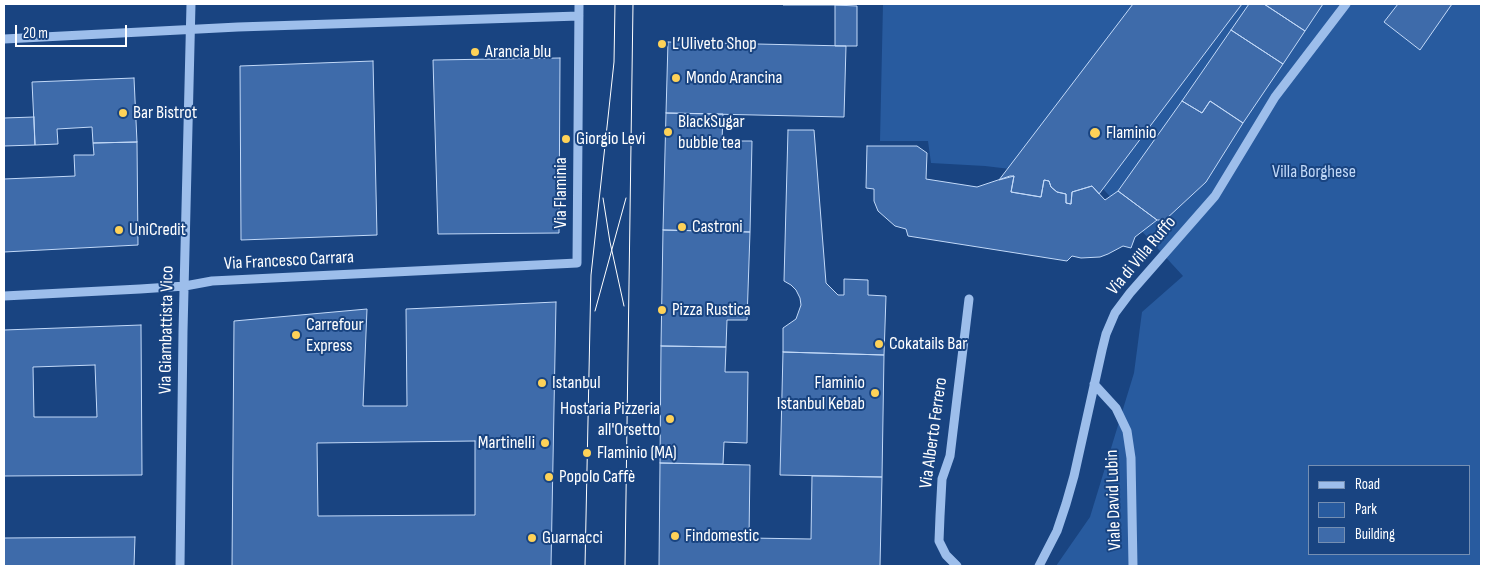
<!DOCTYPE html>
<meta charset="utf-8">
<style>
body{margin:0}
#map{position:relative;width:1485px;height:570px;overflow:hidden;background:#194481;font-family:"Sofia Sans Condensed",sans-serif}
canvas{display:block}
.frame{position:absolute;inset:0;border:5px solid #fff;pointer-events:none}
.legend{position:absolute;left:1308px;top:465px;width:162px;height:90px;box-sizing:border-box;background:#194481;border:1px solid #758fb3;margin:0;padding:6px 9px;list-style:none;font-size:15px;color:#fff}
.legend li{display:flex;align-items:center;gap:10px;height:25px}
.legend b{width:25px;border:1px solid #758fb3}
.scale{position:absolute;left:15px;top:25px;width:112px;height:22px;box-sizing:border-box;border:2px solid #fff;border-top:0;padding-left:6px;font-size:15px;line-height:18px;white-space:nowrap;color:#fff;-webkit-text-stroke:4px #194481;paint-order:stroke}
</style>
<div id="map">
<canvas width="1485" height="570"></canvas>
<div class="frame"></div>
<ul class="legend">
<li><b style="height:6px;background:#9dbeeb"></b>Road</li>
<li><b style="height:14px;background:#285b9f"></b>Park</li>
<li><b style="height:14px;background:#3e6baa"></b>Building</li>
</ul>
<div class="scale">20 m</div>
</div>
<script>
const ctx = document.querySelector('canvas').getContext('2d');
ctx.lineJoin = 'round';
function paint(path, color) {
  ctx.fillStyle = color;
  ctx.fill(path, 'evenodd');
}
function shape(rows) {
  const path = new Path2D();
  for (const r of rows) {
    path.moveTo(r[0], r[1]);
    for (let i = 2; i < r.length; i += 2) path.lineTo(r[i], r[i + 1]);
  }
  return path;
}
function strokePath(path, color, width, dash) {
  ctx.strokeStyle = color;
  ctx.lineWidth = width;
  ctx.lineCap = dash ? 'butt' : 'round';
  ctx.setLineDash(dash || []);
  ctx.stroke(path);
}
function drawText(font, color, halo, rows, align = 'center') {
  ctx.font = font + ' "Sofia Sans Condensed",sans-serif';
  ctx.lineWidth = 4;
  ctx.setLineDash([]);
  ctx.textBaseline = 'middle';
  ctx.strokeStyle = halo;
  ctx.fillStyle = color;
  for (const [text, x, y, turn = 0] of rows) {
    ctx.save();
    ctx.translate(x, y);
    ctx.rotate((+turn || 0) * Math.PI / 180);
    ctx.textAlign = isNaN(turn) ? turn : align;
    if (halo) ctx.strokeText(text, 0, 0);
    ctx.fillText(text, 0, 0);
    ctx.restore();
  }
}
paint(shape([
 [883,4,1481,4,1481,566,1056,566,1090,517,1134,373,1142,312,1183,276,1094,179,985,166,931,163,928,141,880,141],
 [1309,466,1469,466,1469,554,1309,554]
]), '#285b9f');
const building = shape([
 [783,4,846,4,846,5,783,5,783,4],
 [1133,4,1242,4,1099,194,1092,186,1072,192,1071,204,1066,203,1066,194,1057,192,1051,187,1049,181,1044,180,1041,197,1011,192,1014,176,999,180,1133,4],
 [1249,4,1264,4,1305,31,1283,64,1231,30,1249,4],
 [1264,4,1323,4,1305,31,1264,4],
 [1398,4,1452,4,1420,50,1384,22,1398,4],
 [835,5,857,6,857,46,835,46,835,5],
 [1231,30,1283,64,1243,123,1210,101,1202,113,1182,101,1231,30],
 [668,42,846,46,844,117,666,113,668,42],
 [560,58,559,233,438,234,433,60,560,58],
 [373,61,377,235,241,240,240,66,373,61],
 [134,78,137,142,93,143,92,127,57,129,58,144,35,145,32,82,134,78],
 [1182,101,1202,113,1210,101,1243,123,1206,182,1165,220,1157,220,1118,191,1182,101],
 [666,113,723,114,722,141,752,141,750,232,663,230,666,113],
 [34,117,35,145,4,146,4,118,34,117],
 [788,130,814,130,826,283,838,295,844,295,844,279,868,280,868,295,886,296,884,355,783,352,783,328,796,319,801,305,800,298,796,290,791,285,784,281,788,130],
 [137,142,138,245,4,252,4,179,75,176,74,155,94,155,93,143,137,142],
 [867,146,917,146,927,153,926,179,977,187,1010,176,1014,176,1011,192,1041,197,1044,180,1049,181,1051,187,1057,192,1066,194,1066,203,1071,204,1072,192,1092,186,1105,200,1118,191,1157,220,1135,237,1131,248,1123,246,1108,254,1100,257,1081,258,1072,256,1067,261,908,236,906,229,895,226,878,211,874,201,874,189,866,188,867,146],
 [663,230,750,232,747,320,727,320,726,347,661,346,663,230],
 [556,302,551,566,232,566,234,321,367,309,363,406,407,406,406,309,556,302],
 [475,441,475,515,318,516,317,443,475,441],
 [141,325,142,475,4,476,4,330,141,325],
 [95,365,97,417,34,417,33,367,95,365],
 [661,346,726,347,725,372,748,372,747,443,724,442,723,464,660,463,661,346],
 [783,352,884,355,882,477,780,475,783,352],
 [660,463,750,465,749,538,811,539,812,476,882,477,880,566,659,566,660,463],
 [135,537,134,566,4,566,4,538,135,537]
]);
paint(building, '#3e6baa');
strokePath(building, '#c2d9f8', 1);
strokePath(shape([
 [4,39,238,27,579,16],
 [4,296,140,289,185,286,212,281,577,263,579,4],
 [1094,384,1116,408,1127,431,1131,458,1133,566],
 [180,566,183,331,191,4],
 [957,566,946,555,939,541,940,516,942,479,950,456,969,299],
 [1039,566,1057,531,1066,504,1074,476,1102,350,1106,334,1115,313,1130,293,1215,196,1275,97,1346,4]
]), '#9dbeeb', 9);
strokePath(shape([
 [603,198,610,242,624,306],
 [595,311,626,198],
 [585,566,591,275,614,62,615,4],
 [625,566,633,4]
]), '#fff', 1);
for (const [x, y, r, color] of [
 [662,44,5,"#fed258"],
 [475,52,5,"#fed258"],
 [676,78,5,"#fed258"],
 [123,113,5,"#fed258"],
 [668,132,5,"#fed258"],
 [1095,133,6,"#fed258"],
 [566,139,5,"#fed258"],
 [682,227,5,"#fed258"],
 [119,230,5,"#fed258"],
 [662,310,5,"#fed258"],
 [296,335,5,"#fed258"],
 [879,344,5,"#fed258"],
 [542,383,5,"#fed258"],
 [875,393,5,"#fed258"],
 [670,419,5,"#fed258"],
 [545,443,5,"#fed258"],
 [587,453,5,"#fed258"],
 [549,477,5,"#fed258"],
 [675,536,5,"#fed258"],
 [532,538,5,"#fed258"]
]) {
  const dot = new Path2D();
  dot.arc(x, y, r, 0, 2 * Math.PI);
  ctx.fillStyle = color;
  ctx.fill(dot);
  strokePath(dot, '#194481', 2);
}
drawText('18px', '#fff', '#194481', [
 ["L’Uliveto Shop",672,44],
 ["Arancia blu",485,52],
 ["Mondo Arancina",686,78],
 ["Bar Bistrot",133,113],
 ["BlackSugar",678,122],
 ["bubble tea",678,143],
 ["Flaminio",1106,133],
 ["Giorgio Levi",576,139],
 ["Castroni",692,227],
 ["UniCredit",129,230],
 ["Pizza Rustica",672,310],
 ["Carrefour",306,325],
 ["Express",306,346],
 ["Cokatails Bar",889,344],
 ["Istanbul",552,383],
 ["Flaminio",865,383,"right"],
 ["Istanbul Kebab",865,404,"right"],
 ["Hostaria Pizzeria",660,409,"right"],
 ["all'Orsetto",660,430,"right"],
 ["Martinelli",535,443,"right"],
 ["Flaminio (MA)",597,453],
 ["Popolo Caffè",559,477],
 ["Findomestic",685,536],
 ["Guarnacci",542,538]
], 'left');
drawText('18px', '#c2d9f8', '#194481', [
 ["Villa Borghese",1314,172]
]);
drawText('18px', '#fff', '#194481', [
 ["Via Flaminia",561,193,-90],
 ["Via di Villa Ruffo",1142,256,-50],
 ["Via Francesco Carrara",289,261,-3],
 ["Via Giambattista Vico",167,330,-89],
 ["Via Alberto Ferrero",934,433,-82],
 ["Viale David Lubin",1114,500,-92]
]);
</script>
